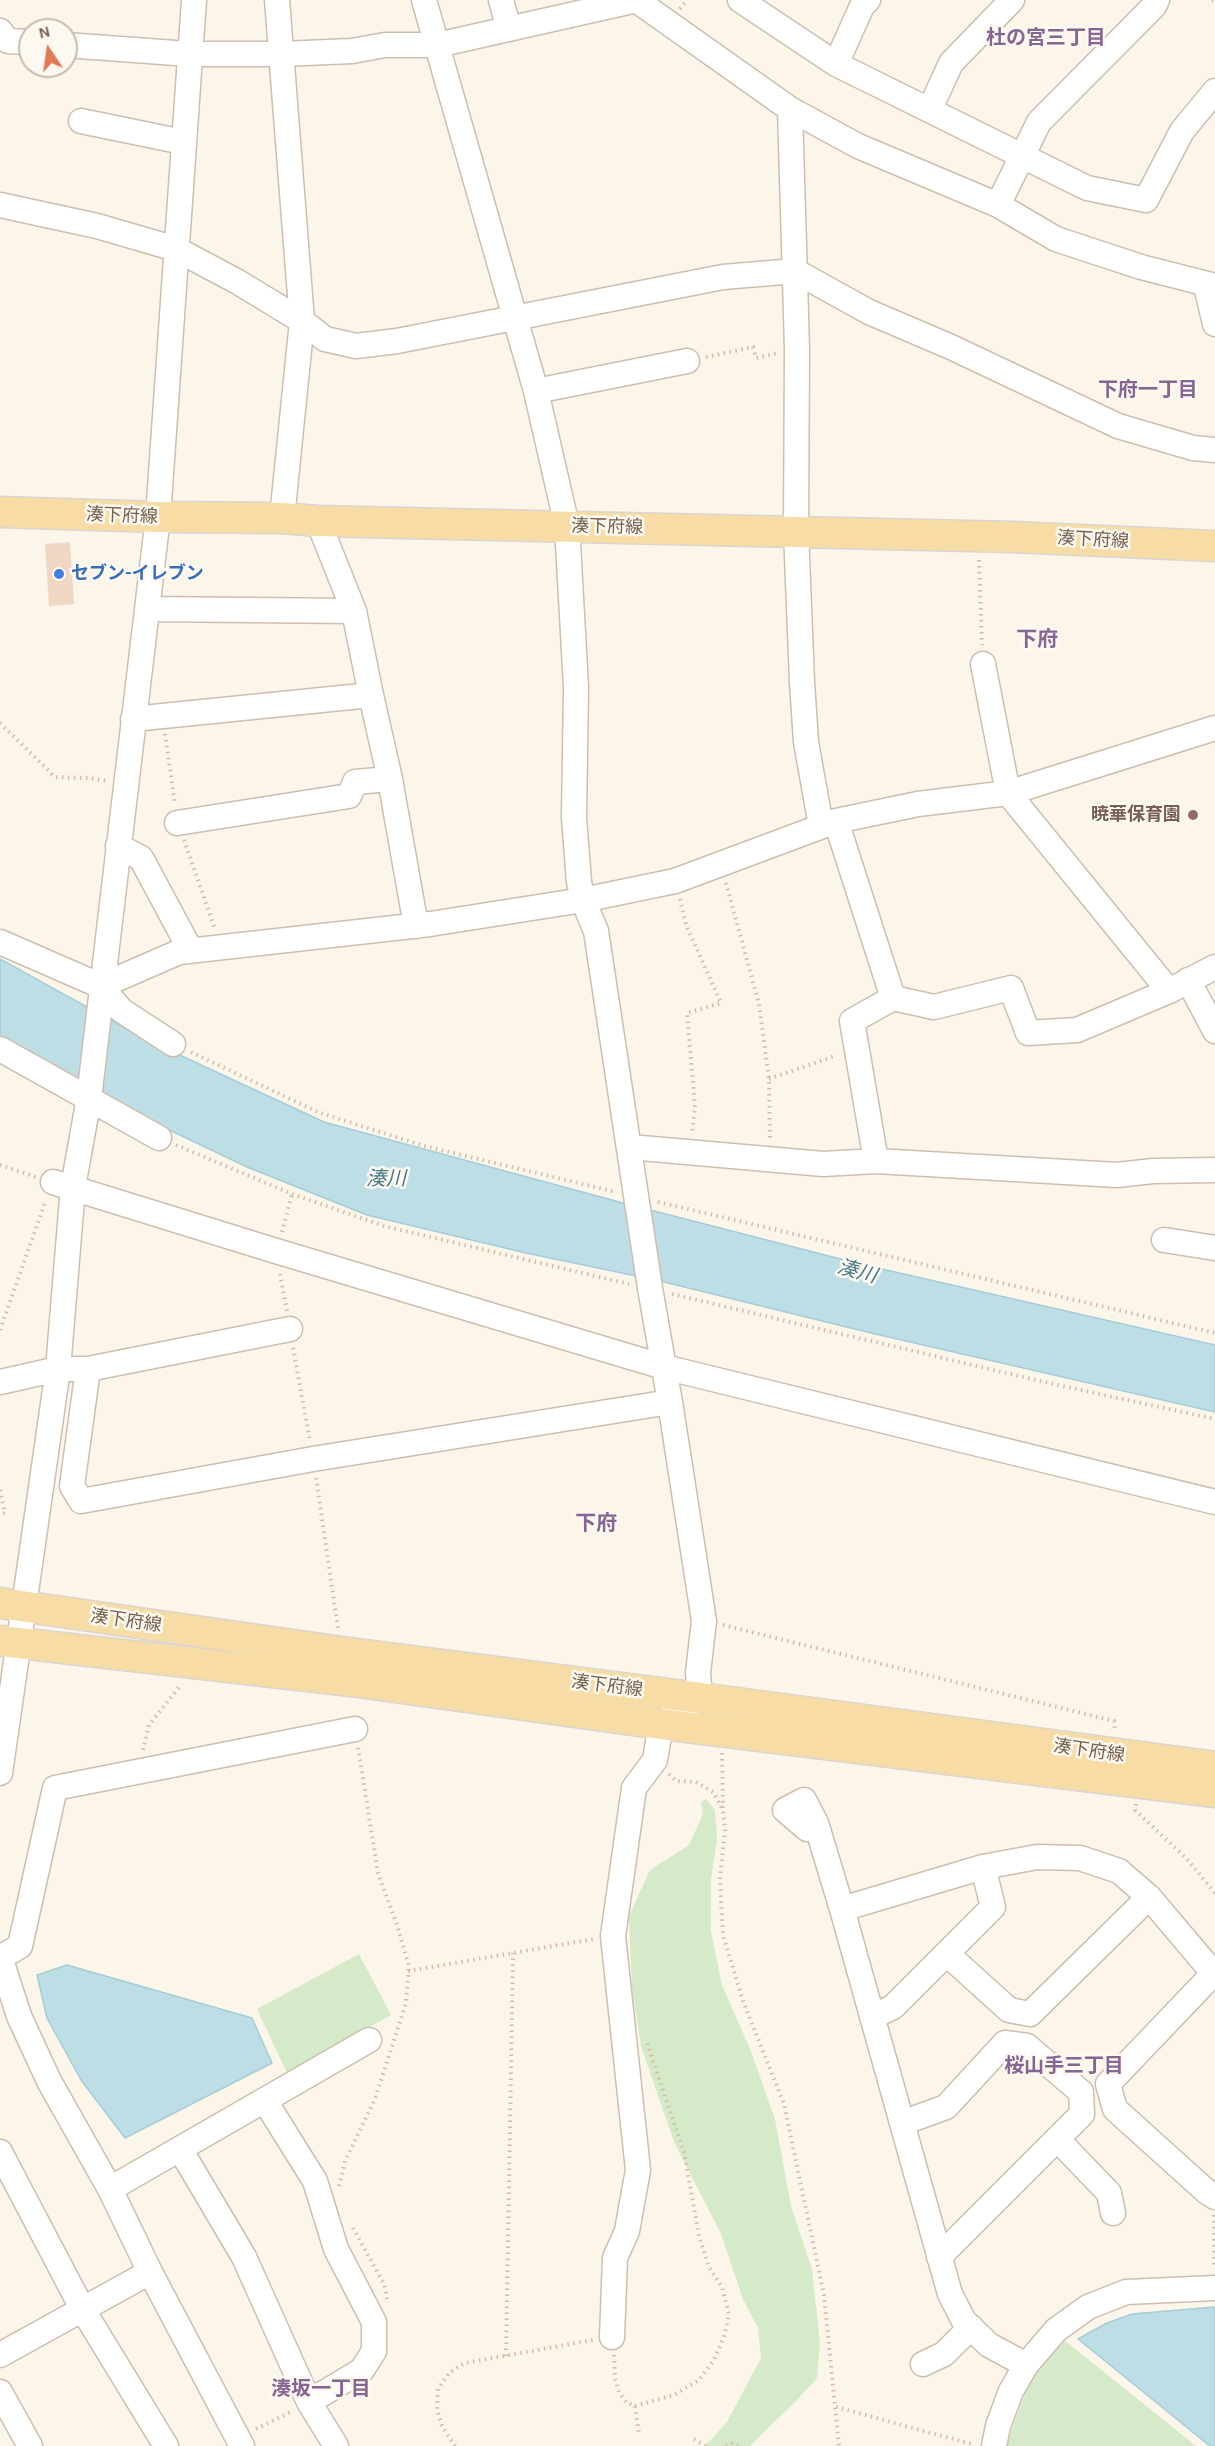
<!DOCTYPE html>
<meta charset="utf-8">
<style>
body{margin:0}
#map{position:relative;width:1215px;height:2446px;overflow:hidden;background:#fcf6ea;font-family:Karla,sans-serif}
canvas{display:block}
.north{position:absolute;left:18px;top:18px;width:60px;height:60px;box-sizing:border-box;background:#fef9f0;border:2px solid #c8bbaf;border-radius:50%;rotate:347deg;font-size:16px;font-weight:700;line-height:24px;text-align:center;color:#765e4d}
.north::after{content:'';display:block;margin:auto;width:21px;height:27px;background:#e07a54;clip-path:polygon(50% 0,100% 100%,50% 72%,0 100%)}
</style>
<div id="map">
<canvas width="1215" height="2446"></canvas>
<div class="north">N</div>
</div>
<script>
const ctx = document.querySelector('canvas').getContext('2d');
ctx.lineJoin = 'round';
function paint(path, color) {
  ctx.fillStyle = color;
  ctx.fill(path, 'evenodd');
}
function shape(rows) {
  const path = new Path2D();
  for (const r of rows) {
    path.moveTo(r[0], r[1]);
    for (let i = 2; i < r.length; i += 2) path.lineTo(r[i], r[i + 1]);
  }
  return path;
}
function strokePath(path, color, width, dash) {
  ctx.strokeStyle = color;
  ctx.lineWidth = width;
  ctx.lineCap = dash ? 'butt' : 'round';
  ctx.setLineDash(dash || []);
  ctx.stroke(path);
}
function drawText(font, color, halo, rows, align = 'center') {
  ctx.font = font + ' Karla,"Noto Sans JP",sans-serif';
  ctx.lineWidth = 5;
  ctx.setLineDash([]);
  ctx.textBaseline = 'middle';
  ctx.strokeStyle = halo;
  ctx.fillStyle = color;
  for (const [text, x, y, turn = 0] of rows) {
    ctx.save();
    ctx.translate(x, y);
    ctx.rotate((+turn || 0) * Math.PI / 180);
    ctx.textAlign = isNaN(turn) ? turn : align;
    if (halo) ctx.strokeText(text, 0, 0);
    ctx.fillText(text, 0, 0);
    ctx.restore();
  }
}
paint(shape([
 [706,1799,715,1810,717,1839,711,1879,711,1931,722,1985,750,2049,775,2119,791,2206,812,2269,820,2343,817,2378,798,2399,750,2446,705,2446,727,2422,761,2358,758,2328,743,2299,721,2234,674,2142,641,2046,632,1989,629,1916,650,1870,689,1845,703,1814,701,1802],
 [359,1954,391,2015,287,2073,257,2009],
 [1064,2340,1196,2446,1006,2446,1030,2379]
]), '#d4eac8');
const water = shape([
 [0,959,143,1038,324,1122,623,1203,860,1264,1215,1345,1215,1412,871,1333,660,1281,526,1253,367,1215,247,1167,115,1104,0,1039,0,959],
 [67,1965,252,2018,272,2063,125,2138,81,2080,47,2018,37,1975,67,1965],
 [1215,2307,1215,2446,1210,2446,1078,2339,1107,2323,1132,2314,1215,2307]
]);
paint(water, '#bedee5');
strokePath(water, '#a5cdd7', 1.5);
paint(shape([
 [70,542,74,604,49,606,45,544]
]), '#f0d7c2');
const minor = shape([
 [277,0,302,321,282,518],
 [424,0,536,391,567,526,576,687,574,818,579,882,583,900,596,931,650,1288,670,1402,704,1621,698,1673,700,1698,661,1724,655,1760,634,1788,613,1936,638,2170,627,2231,615,2258,612,2337],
 [501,0,509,29],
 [636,0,790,109,858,146,998,205,1056,239,1141,267,1215,286],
 [740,0,836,64,1087,188,1146,200,1182,131,1215,91],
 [0,31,8,41,30,42],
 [66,45,189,54,281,54,352,51,385,45,437,45,637,0],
 [836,64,862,6,868,0],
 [790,109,797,349,796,531,802,682,806,742,821,826],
 [930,109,951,63,1012,0],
 [81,121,183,142],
 [0,205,97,226,176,249,238,282,302,321,325,339,356,346,397,341,723,277,795,271,869,312,951,347,1118,426,1193,448,1215,450],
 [998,205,1039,122,1154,6,1157,0],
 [1206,286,1215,324],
 [536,391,687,361],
 [318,521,354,611],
 [147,609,354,611,371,695],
 [983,664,1008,793,1169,991],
 [133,719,371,695,390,779,355,782,349,796,177,823],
 [390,779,416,926],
 [836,821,893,998,934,1007,1011,988,1028,1033,1077,1030,1169,991,1215,967],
 [118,846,141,858,191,951],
 [0,942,101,986,121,1010,173,1044],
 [1188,980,1215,1031],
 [101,986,179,952,430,924,583,900,675,881,836,821,918,804,1008,793,1215,728],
 [0,1049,159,1138],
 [630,1147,823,1164,876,1161,1117,1175,1153,1171,1215,1170],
 [876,1161,852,1021,893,998],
 [53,1182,276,1251,664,1367,1215,1502],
 [1164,1240,1215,1248],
 [88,1369,72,1486,81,1501,313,1459,670,1402],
 [0,1382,58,1369,88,1369,290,1329],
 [0,1773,58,1369,73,1187,89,1098,158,517,194,0],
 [816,1823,807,1829,785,1810,804,1800,816,1823,842,1909],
 [947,1954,1009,2010,1030,2014,1149,1897],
 [0,1957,19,2016,49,2081,110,2189,150,2272,242,2446],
 [0,1958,20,1946,55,1788,355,1729],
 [1214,1973,1108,2084,1115,2109,1207,2192,1215,2197],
 [872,2017,893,2007,993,1907,983,1867],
 [265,2101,315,2181,336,2249,374,2322,374,2351,362,2370,309,2402],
 [902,2123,946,2107,1005,2043,1027,2046,1081,2092,1082,2114,939,2257],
 [1057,2139,1109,2193,1113,2213],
 [180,2149,244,2257,309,2402,336,2446],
 [0,2152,83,2310,166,2446],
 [110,2189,369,2040],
 [0,2355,150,2272],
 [923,2364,944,2354,971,2327],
 [1026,2365,989,2345,964,2321,950,2294,842,1909,983,1867,1037,1857,1080,1858,1119,1871,1149,1897,1215,1975],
 [0,2392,30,2446],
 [994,2446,998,2426,1011,2391,1026,2365,1056,2330,1088,2307,1126,2292,1215,2288]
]);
const major = shape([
 [0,512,158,517,282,518,318,521,1013,537,1215,546],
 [0,1603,342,1652,700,1698,1215,1767],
 [0,1641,351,1681,661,1724,1215,1792]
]);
strokePath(minor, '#cebeaf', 27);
strokePath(major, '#dbd5d1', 33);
strokePath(shape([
 [1212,0,1215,1],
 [680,9,687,0],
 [706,357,753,347,756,358,778,353],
 [979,560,982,645],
 [0,723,55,777,89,778,106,781],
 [165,734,175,804],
 [184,840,215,929],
 [726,883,759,1004,769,1079,770,1141],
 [680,899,686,925,721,1003,687,1013,695,1107,692,1134],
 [191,1052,318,1112,424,1146,616,1192],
 [769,1079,837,1055],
 [176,1145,292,1194,384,1226,629,1284],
 [0,1165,36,1177],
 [658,1202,1215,1333],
 [282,1232,292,1194],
 [280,1274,287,1311],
 [672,1294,1053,1384,1215,1419],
 [0,1330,46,1200],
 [293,1348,310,1441],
 [316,1478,338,1628],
 [0,1490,5,1513,0,1514],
 [723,1625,1114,1721,1115,1730],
 [143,1750,149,1725,180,1686],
 [722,1753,723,1808],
 [669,1774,676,1781,696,1782,713,1792,723,1810,725,1830,720,1879,723,1935,743,2001,784,2104,824,2295,839,2446],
 [1136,1804,1135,1810,1186,1858,1215,1893],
 [408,1971,594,1939],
 [339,2186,345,2161,375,2099,406,2003,409,1966,397,1925,378,1873,358,1747],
 [1214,2215,1214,2268],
 [353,2228,384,2284,387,2299],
 [614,2355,615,2378,619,2392,626,2402,635,2406,639,2434],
 [506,2356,513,1953],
 [635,2406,674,2395,699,2380,714,2360,724,2337,729,2314,722,2287,709,2267,699,2236,684,2152,647,2043],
 [836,2407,975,2445],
 [256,2429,293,2411],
 [694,2439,706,2446],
 [455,2446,442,2426,437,2409,438,2389,450,2372,465,2363,593,2340],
 [726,2446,731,2443,738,2446]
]), '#d6baa5', 4, [1.5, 4.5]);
strokePath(minor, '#fff', 24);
strokePath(major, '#f7dda5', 30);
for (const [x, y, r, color] of [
 [59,574,6,"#3f7fe0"],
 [1193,815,6,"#8d6e63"]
]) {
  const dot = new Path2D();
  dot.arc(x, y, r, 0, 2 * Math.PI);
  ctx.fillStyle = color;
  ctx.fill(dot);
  strokePath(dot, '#fef9f0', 2);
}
drawText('18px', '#765e4d', '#fef9f0', [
 ["湊下府線",122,516,2],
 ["湊下府線",607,527,1],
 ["湊下府線",1093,540,3],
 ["湊下府線",126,1621,8],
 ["湊下府線",607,1686,7],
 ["湊下府線",1089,1751,8]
]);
drawText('bold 18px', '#366cbe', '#fef9f0', [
 ["セブン-イレブン",71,574]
], 'left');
drawText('bold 18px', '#785e54', '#fef9f0', [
 ["暁華保育園",1181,815]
], 'right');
drawText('bold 20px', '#856692', '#fef9f0', [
 ["杜の宮三丁目",1046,38],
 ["下府一丁目",1148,390],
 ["桜山手三丁目",1064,2066],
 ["湊坂一丁目",321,2389]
]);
drawText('italic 20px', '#477a88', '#fef9f0', [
 ["湊川",386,1179],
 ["湊川",857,1272,15]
]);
drawText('bold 21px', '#856692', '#fef9f0', [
 ["下府",1037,640],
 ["下府",596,1524]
]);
</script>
